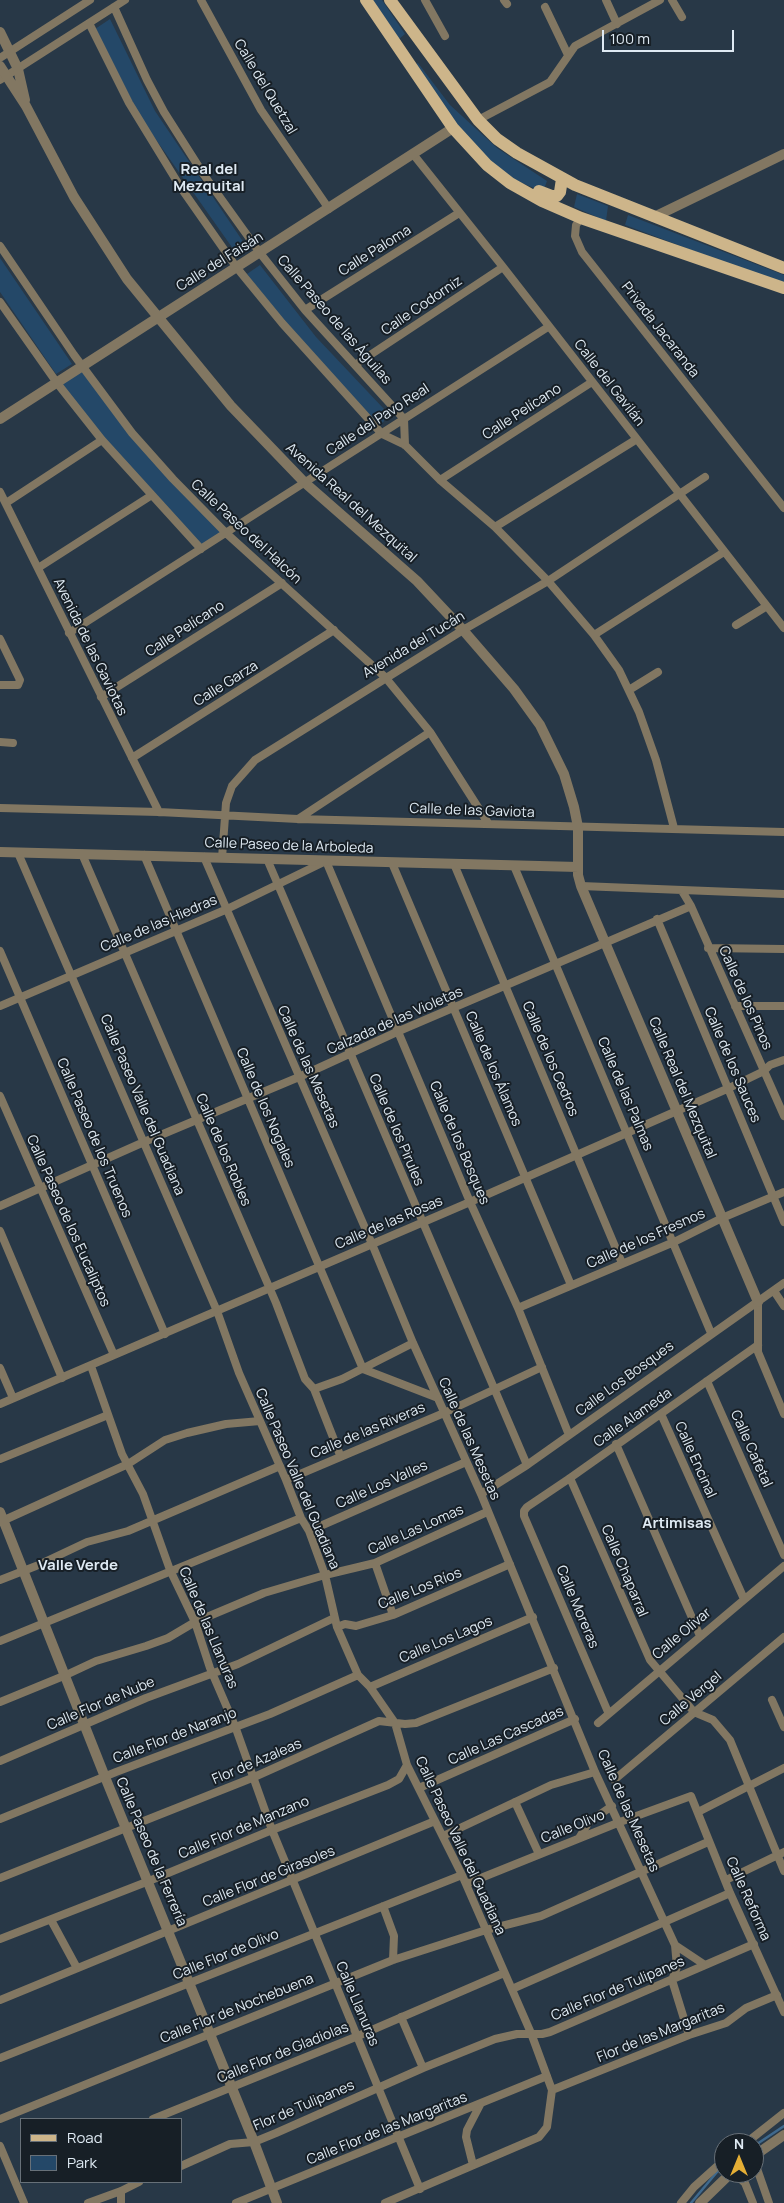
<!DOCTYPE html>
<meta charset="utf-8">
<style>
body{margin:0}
#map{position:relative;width:784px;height:2203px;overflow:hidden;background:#283847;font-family:Manrope,sans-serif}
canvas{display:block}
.legend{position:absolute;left:20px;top:2118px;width:162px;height:65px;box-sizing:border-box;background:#171f26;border:1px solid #677078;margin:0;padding:6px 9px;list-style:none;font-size:15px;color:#dfeaf3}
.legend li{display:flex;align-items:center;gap:10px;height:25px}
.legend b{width:25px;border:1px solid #677078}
.north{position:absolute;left:714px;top:2133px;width:50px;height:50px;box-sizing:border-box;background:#171f26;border:1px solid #677078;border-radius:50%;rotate:0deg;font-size:14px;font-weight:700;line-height:20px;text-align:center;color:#dfeaf3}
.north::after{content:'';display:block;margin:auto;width:18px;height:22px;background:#e4ae35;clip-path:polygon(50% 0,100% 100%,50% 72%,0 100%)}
.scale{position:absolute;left:602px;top:30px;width:132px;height:22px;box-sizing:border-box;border:2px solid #dfeaf3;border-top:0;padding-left:6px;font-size:15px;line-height:18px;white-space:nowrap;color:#dfeaf3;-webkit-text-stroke:4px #171f26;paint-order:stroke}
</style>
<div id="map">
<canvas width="784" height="2203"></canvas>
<ul class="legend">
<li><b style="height:6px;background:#cdb58a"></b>Road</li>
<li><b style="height:14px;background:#244868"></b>Park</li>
</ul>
<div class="north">N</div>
<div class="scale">100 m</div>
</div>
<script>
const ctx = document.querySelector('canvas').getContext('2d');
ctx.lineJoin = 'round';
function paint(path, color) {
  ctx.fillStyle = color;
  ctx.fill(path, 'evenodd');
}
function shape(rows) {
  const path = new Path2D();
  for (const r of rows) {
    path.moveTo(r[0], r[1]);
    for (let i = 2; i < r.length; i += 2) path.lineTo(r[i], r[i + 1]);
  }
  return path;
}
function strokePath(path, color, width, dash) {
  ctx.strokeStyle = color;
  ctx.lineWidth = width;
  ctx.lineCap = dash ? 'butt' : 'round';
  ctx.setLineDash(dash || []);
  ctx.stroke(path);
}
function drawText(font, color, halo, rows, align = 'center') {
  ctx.font = font + ' Manrope,sans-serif';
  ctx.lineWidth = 4;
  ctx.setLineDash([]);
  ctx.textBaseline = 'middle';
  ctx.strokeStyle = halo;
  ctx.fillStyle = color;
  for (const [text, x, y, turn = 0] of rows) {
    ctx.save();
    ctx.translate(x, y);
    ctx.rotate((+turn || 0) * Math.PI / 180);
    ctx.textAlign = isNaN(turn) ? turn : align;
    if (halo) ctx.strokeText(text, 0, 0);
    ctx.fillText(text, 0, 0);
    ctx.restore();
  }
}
paint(shape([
 [373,0,382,0,405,34,399,39],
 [110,19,155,111,246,246,236,253,140,117,95,29],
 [418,63,450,105,497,148,547,181,543,192,499,173,466,139,411,68],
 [577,194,608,206,606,221,574,207],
 [628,215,784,275,784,285,625,225],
 [0,258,72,364,56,374,0,292],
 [260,265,316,337,384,409,384,421,380,426,305,348,247,274],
 [83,366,146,454,226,533,200,547,127,468,57,383]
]), '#244868');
strokePath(shape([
 [754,2146,784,2126],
 [691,2203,717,2172,724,2167]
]), '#3f698d', 2.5);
strokePath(shape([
 [201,0,261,110,329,209],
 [425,0,445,36],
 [504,0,507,4],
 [606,0,617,24],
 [672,0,682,17],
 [114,7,147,80,164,112,204,175,260,253,305,310,404,419,405,445],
 [545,7,568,55],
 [89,23,129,103,181,188,237,268,282,323,382,434,405,445,440,480,495,527,548,581,594,635,619,670,639,712,656,760,674,828],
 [0,58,90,0],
 [0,80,125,0],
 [478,120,550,82,575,46,660,0],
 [413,154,503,267,784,628],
 [581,218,576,225,575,236,582,252,784,508],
 [0,246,74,355,132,433,173,479,226,533,385,677,430,732,488,823],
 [0,302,57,383,102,440,201,549],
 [305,310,459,213],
 [355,365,503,267],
 [440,480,592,382],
 [0,492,159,812],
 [6,503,102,440],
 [495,527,637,439],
 [38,568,152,495],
 [736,625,767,606],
 [69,633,548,327],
 [594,635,724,552],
 [0,639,20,680,18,685,0,685],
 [629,690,658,672],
 [101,697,282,583],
 [0,742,13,743],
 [132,758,334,630],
 [0,808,159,812,298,819,784,832],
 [298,819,430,732],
 [18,853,217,1311,239,1373,286,1480,301,1518,309,1531,325,1575,337,1627,358,1675,370,1687,395,1723,407,1765,462,1875,531,2033,552,2090,547,2127,539,2137,385,2203],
 [82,854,276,1303,305,1379,314,1389,340,1455],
 [144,855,363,1369,438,1398],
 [204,857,372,1244,413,1343,481,1494,595,1772,675,1945,677,1967,672,1980,689,2035],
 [222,858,226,803,232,786,255,760,463,630,548,581,705,477],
 [267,859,527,1465],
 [392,863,571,1285],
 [454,864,622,1263],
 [514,866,711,1333],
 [581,886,784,894],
 [682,891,691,906,784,1116],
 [657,919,784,1222],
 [708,948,784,949],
 [0,951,165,1334],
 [0,1006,225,910,326,861,470,1202,518,1308,569,1435],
 [735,1006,784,1006],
 [0,1096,114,1355],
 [0,1206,144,1142,299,1077,399,1031,691,906],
 [0,1231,62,1378],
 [774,1291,784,1306],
 [758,1302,758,1352,784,1414],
 [518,1308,674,1242,722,1218,784,1192],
 [91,1366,122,1454,143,1494,170,1570,195,1622,210,1668,235,1726,272,1830,420,2189],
 [0,1368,13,1398],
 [707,1381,784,1555],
 [314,1389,342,1379,413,1343],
 [0,1404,470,1202,729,1088,764,1071,770,1065,784,1060],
 [661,1414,744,1599],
 [616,1444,700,1636],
 [0,1459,108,1415],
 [570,1478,650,1660,694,1712,713,1720,730,1740,784,1871],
 [286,1480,444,1413,542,1367],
 [481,1494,527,1465,784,1283],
 [0,1522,128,1464,165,1440,187,1433,226,1424,260,1421],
 [309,1531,466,1462],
 [375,1563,393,1615],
 [0,1580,36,1566,87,1542,128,1531,280,1466],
 [337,1627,345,1624,356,1626,393,1615,510,1564],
 [0,1641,301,1518],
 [370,1687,533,1617],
 [772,1700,784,1727],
 [0,1702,66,1675,96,1661,146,1646,168,1638,195,1622,264,1593,325,1575,375,1563,487,1512],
 [608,1712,524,1516,524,1511,527,1507,570,1478,758,1345],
 [598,1723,784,1566],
 [0,1761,146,1698,238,1664,334,1618],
 [614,1780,784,1637],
 [419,1788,575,1719],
 [515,1802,539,1854],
 [698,1812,784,1768],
 [0,1819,116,1772,270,1714,358,1675],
 [443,1836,551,1785,595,1772],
 [579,1838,589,1822,612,1806],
 [0,1878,252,1778,379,1721,405,1724,416,1723,554,1668],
 [726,1880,784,1852],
 [466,1884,620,1822,691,1796,730,1893,784,2012],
 [383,1906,394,1936,393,1960],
 [51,1920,77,1968],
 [0,1939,149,1881,272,1830,388,1785,399,1779,407,1765],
 [675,1945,705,1965],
 [512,1989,730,1893],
 [0,2000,435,1821],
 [401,2017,423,2068],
 [0,2058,462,1875],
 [552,2090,689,2035,726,2023,746,2008,777,1995],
 [0,2119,393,1960,486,1930,541,1916,708,1842],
 [153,2119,358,2036,504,1973],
 [746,2143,784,2113],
 [0,2146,24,2203],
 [754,2160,769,2203],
 [473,2165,466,2137,467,2130,480,2105],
 [181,2166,230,2144,254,2142,276,2133,423,2068,495,2039,517,2034,542,2034,550,2032,754,1944],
 [734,2173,745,2183,753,2203],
 [88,2203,121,2191,139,2182],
 [121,2203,121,2191],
 [236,2203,547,2076],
 [681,2203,694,2187,724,2160]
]), '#827762', 8);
strokePath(shape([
 [0,32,18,69,25,100],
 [0,66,26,106,74,197,127,279,158,317,231,406,304,482,417,581,463,630,514,689,540,725,564,774,574,807,578,827,578,875,581,886,758,1302],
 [654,217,784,154],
 [0,419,453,128],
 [0,852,578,867],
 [0,1512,105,1777,254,2142,277,2203],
 [754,2156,784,2135],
 [700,2203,731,2173]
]), '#827762', 10);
strokePath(shape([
 [366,0,453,128,487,165,510,183,542,201,581,218,784,288],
 [390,0,478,120,497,139,517,153,575,185,784,268],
 [539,191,552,196,557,196,560,192,562,179]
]), '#cdb58a', 12);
drawText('14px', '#dfeaf3', '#171f26', [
 ["Calle del Quetzal",265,87,59],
 ["Calle Paloma",375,251,-32],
 ["Calle del Faisán",220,262,-32],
 ["Calle Codorniz",422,306,-34],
 ["Calle Paseo de las Águilas",334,320,49],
 ["Privada Jacaranda",660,330,52],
 ["Calle del Gavilán",609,383,52],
 ["Calle Pelícano",522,412,-33],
 ["Calle del Pavo Real",378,420,-33],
 ["Avenida Real del Mezquital",351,503,42],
 ["Calle Paseo del Halcón",246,532,43],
 ["Calle Pelícano",185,629,-33],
 ["Avenida del Tucán",414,645,-31],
 ["Avenida de las Gaviotas",90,647,64],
 ["Calle Garza",226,684,-32],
 ["Calle de las Gaviota",472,811,2],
 ["Calle Paseo de la Arboleda",289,846,2],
 ["Calle de las Hiedras",159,924,-23],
 ["Calle de los Pinos",745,998,66],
 ["Calzada de las Violetas",395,1021,-24],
 ["Calle de los Cedros",550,1059,67],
 ["Calle de los Sauces",732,1065,67],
 ["Calle de las Mesetas",308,1067,66],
 ["Calle de los Álamos",493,1069,67],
 ["Calle Real del Mezquital",682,1088,67],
 ["Calle de las Palmas",625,1094,67],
 ["Calle Paseo Valle del Guadiana",142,1105,67],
 ["Calle de los Nogales",265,1108,67],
 ["Calle de los Pirules",396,1130,67],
 ["Calle Paseo de los Truenos",94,1138,67],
 ["Calle de los Bosques",459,1143,67],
 ["Calle de los Robles",223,1150,67],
 ["Calle Paseo de los Eucaliptos",68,1221,66],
 ["Calle de las Rosas",389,1223,-23],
 ["Calle de los Fresnos",646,1239,-24],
 ["Calle Los Bosques",625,1379,-36],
 ["Calle Alameda",633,1418,-35],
 ["Calle de las Riveras",368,1431,-23],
 ["Calle de las Mesetas",469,1439,66],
 ["Calle Cafetal",751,1449,66],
 ["Calle Encinal",695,1460,66],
 ["Calle Paseo Valle del Guadiana",297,1479,67],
 ["Calle Los Valles",382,1485,-24],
 ["Calle Las Lomas",416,1530,-24],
 ["Calle Chaparral",624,1571,67],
 ["Calle Los Ríos",420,1589,-22],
 ["Calle Moreras",577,1607,67],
 ["Calle de las Llanuras",208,1628,67],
 ["Calle Olivar",682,1634,-40],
 ["Calle Los Lagos",446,1640,-23],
 ["Calle Vergel",691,1699,-40],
 ["Calle Flor de Nube",101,1704,-23],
 ["Calle Flor de Naranjo",175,1736,-21],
 ["Calle Las Cascadas",506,1736,-24],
 ["Flor de Azaleas",257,1762,-23],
 ["Calle de las Mesetas",628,1811,66],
 ["Calle Olivo",573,1827,-22],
 ["Calle Flor de Manzano",244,1828,-23],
 ["Calle Paseo Valle del Guadiana",460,1846,65],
 ["Calle Paseo de la Ferrería",151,1852,67],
 ["Calle Flor de Girasoles",269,1877,-22],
 ["Calle Reforma",748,1899,66],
 ["Calle Flor de Olivo",226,1955,-22],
 ["Calle Flor de Tulipanes",618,1989,-23],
 ["Calle Llanuras",357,2004,67],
 ["Calle Flor de Nochebuena",237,2009,-22],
 ["Flor de las Margaritas",661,2033,-22],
 ["Calle Flor de Gladiolas",283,2053,-22],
 ["Flor de Tulipanes",304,2106,-23],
 ["Calle Flor de las Margaritas",387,2129,-22]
]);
drawText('bold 15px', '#dfeaf3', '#171f26', [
 ["Real del",209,170],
 ["Mezquital",209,187],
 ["Artimisas",677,1524],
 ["Valle Verde",78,1566]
]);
</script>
